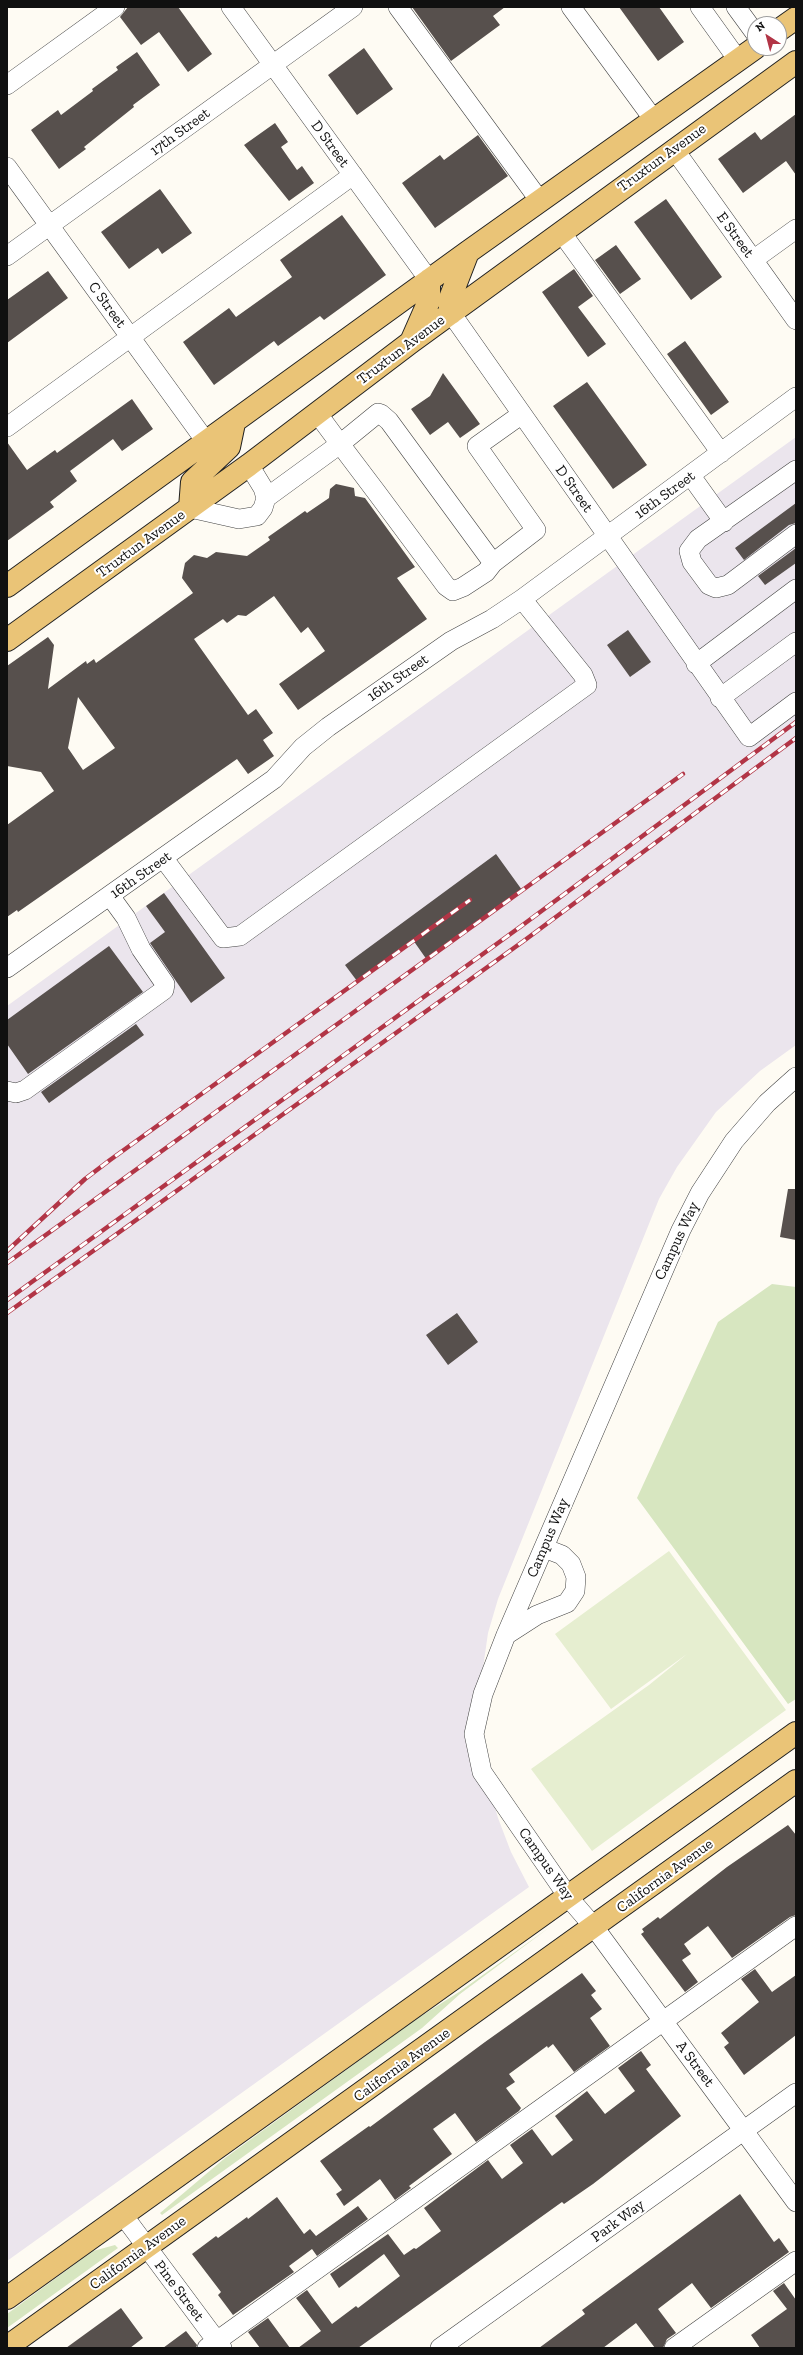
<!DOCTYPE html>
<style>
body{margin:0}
#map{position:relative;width:803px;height:2355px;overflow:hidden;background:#fefbf3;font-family:"Zilla Slab",serif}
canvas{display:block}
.frame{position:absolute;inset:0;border:8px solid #101010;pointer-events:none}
.north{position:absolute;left:747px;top:16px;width:40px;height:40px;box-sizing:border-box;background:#fff;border:1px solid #9f9f9f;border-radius:50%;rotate:324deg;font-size:11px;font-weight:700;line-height:16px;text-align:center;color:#101010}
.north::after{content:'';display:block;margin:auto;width:14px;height:18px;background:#b23546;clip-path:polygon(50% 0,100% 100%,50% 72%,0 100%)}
</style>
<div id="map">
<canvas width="803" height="2355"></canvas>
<div class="frame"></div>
<div class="north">N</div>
</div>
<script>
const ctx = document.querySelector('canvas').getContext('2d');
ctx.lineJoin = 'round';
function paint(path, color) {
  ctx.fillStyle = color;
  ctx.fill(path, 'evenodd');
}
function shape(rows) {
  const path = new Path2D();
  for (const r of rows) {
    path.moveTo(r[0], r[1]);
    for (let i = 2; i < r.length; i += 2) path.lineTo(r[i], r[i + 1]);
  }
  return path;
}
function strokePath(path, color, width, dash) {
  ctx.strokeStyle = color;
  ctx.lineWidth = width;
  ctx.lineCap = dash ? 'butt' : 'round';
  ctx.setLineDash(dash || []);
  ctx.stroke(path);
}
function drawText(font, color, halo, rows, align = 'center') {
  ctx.font = font + ' "Zilla Slab",serif';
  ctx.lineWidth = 4;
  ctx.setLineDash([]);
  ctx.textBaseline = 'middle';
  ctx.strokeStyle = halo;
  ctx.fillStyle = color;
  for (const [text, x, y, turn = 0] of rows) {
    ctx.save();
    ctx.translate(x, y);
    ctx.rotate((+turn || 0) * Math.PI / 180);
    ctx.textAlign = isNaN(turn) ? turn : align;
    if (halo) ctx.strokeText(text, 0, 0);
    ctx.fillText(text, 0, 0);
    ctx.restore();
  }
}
paint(shape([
 [796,437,796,1045,760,1071,716,1112,677,1167,659,1199,498,1599,488,1633,482,1675,480,1711,488,1783,498,1818,511,1852,529,1887,7,2261,7,1006]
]), '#ebe5ed');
paint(shape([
 [772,1284,796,1287,796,1699,788,1704,637,1498,718,1322],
 [550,1927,460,1994,422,2028,162,2215,160,2213,225,2158,415,2020,459,1992],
 [115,2245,118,2248,7,2328,7,2314,93,2251]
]), '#d7e6c0');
paint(shape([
 [669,1551,786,1710,592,1851,531,1769,649,1685,687,1654,611,1709,555,1634]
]), '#e6eed0');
paint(shape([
 [128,7,178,7,212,54,188,72,159,32,141,45,120,17],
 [412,7,505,7,493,16,500,25,451,61],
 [619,7,659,7,684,42,658,61],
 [364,48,393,89,357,115,328,75],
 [137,52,160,85,133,105,134,107,84,147,86,149,59,169,31,130,58,110,61,115,93,91,92,89,118,70,116,67],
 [796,114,796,175,786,161,743,193,718,159,755,132,761,140],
 [275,123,288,142,281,147,297,170,302,166,314,183,289,201,244,145],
 [478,135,508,176,435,228,402,183,440,155,444,160],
 [160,189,192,233,162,254,158,248,129,269,101,232],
 [666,199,722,277,691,300,634,222],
 [342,215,386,275,324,320,320,316,278,346,274,341,214,385,183,342,229,308,236,317,292,277,280,260],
 [616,245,641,279,620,294,595,260],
 [574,269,593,296,578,307,606,344,588,357,542,292],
 [48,271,68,298,7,343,7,300],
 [685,341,729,402,711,415,667,354],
 [443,373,480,424,460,438,448,422,430,435,411,409,430,396],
 [587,382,647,465,613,489,553,406],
 [132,399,153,429,122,451,113,439,70,471,77,481,50,502,54,507,7,541,7,442,27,470,55,450,57,453],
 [336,484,354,488,355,496,365,498,415,567,397,578,427,619,298,710,279,684,325,651,308,627,301,633,274,596,246,616,238,615,227,623,223,619,194,639,248,715,256,709,273,733,263,740,274,756,248,774,237,759,18,912,17,910,7,917,7,825,54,791,41,772,7,766,7,666,48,637,54,645,48,689,86,661,87,664,94,659,96,663,193,593,182,578,185,563,194,555,207,558,216,552,247,556,270,540,268,537,305,511,307,513,329,498,330,489],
 [78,697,115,748,83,770,68,748],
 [796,503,796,523,789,525,744,560,735,548],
 [796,548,796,563,765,585,758,576],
 [628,630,651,662,630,677,607,645],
 [496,854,522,890,427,960,413,940,357,981,345,965],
 [164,893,225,978,191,1003,150,943,165,932,146,906],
 [109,946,143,992,28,1074,7,1044,7,1020],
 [136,1024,144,1035,49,1103,41,1092],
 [788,1189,796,1189,796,1240,780,1237],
 [457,1313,478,1342,448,1365,426,1335],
 [788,1825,796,1835,796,1915,790,1917,732,1958,708,1926,684,1944,691,1954,682,1960,698,1982,685,1992,641,1934,644,1932,642,1929,658,1917,660,1919,727,1867],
 [755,1969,772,1992,796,1975,796,2035,744,2075,724,2047,729,2043,721,2033,759,2002,741,1979],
 [582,1973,596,1991,591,1995,602,2009,590,2018,610,2046,574,2072,553,2044,548,2048,547,2046,509,2074,515,2082,506,2088,521,2108,519,2111,476,2142,455,2113,433,2129,452,2154,409,2186,411,2188,395,2200,380,2179,344,2206,336,2194,342,2190,320,2161,369,2126,370,2127,485,2042],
 [641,2051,651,2065,646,2069,681,2116,593,2184,564,2204,562,2202,358,2348,298,2348,321,2331,296,2298,307,2290,332,2324,356,2306,358,2308,400,2276,384,2254,339,2288,330,2274,388,2234,404,2255,414,2248,416,2249,441,2231,424,2208,488,2160,502,2179,523,2163,510,2145,532,2129,552,2156,573,2140,555,2116,587,2091,605,2114,635,2091,618,2068],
 [740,2194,774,2242,779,2238,789,2252,711,2308,692,2283,658,2309,676,2333,667,2339,663,2348,655,2348,636,2323,603,2348,539,2348,585,2314,582,2310],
 [277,2197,304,2234,310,2229,316,2236,358,2206,368,2219,317,2256,312,2249,289,2266,294,2272,233,2315,218,2295,221,2292,192,2254,216,2236,218,2238,247,2217,248,2219],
 [784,2283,796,2300,796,2348,760,2348,751,2335,787,2309,773,2291],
 [121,2308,143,2338,130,2348,66,2348],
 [268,2318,290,2348,260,2348,248,2332],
 [186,2331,197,2345,196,2348,163,2348]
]), '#57504d');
const minor = shape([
 [231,7,429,280],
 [398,7,540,201],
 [571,7,654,120],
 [700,7,738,60],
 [736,7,755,33],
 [7,85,115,7],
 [674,149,796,320],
 [7,167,207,443],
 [561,232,721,453],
 [7,256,353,7],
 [753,260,796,229],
 [451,313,749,737,796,702],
 [7,427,353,175],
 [796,470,698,539,689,551,692,562,709,585,716,588,728,585,796,534],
 [691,476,724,522],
 [266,498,340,444,378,413,381,414,389,421,493,563,486,572,463,587,453,591,446,586,377,493,340,444,317,413],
 [190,508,239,519,257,516,263,508,266,498,263,488,249,465],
 [493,563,536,530,477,446,522,414],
 [696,664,796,589],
 [720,698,796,642],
 [164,859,223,938,240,936,587,685,583,675,522,599],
 [7,968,274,779,303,747,328,727,451,641,492,619,522,599,796,397],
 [796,1077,767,1103,734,1141,700,1193,681,1230,506,1635,483,1694,474,1734,482,1772,569,1898,594,1927,796,2202],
 [7,1091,16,1093,25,1090,164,990,165,984,141,949,126,918,110,896],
 [506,1635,537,1615,567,1603,575,1591,576,1577,571,1564,562,1555,544,1548],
 [123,2215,222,2348],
 [207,2348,796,1926],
 [440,2348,796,2093],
 [674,2348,796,2261]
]);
const major = shape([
 [779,30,796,18],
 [451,313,449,301,468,252],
 [411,342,429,301,429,280],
 [190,508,192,482,229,447,234,423],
 [7,586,468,252,755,48],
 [7,640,249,465,411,342,796,62],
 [7,2298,796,1733],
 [7,2347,796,1781]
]);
strokePath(minor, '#434343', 20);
strokePath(major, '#212121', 24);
strokePath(minor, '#fff', 19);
strokePath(major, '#eac477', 22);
const rail = shape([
 [7,1251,85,1179,110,1160,470,900],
 [7,1263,683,774],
 [7,1300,520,927,796,722],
 [7,1313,525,940,796,738]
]);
strokePath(rail, '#b23546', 4.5);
strokePath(rail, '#fff', 3, [9]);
drawText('15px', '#101010', '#fff', [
 ["17th Street",180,132,-36],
 ["D Street",330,144,54],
 ["Truxtun Avenue",662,158,-36],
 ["E Street",735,235,54],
 ["C Street",107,305,54],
 ["Truxtun Avenue",401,350,-37],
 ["D Street",574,489,55],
 ["16th Street",665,495,-36],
 ["Truxtun Avenue",141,544,-36],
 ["16th Street",398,678,-35],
 ["16th Street",141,875,-35],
 ["Campus Way",677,1241,-65],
 ["Campus Way",548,1538,-67],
 ["Campus Way",546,1864,55],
 ["California Avenue",665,1876,-36],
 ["A Street",695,2064,53],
 ["California Avenue",402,2065,-36],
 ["Park Way",618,2221,-36],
 ["California Avenue",138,2253,-36],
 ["Pine Street",179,2291,53]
]);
</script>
